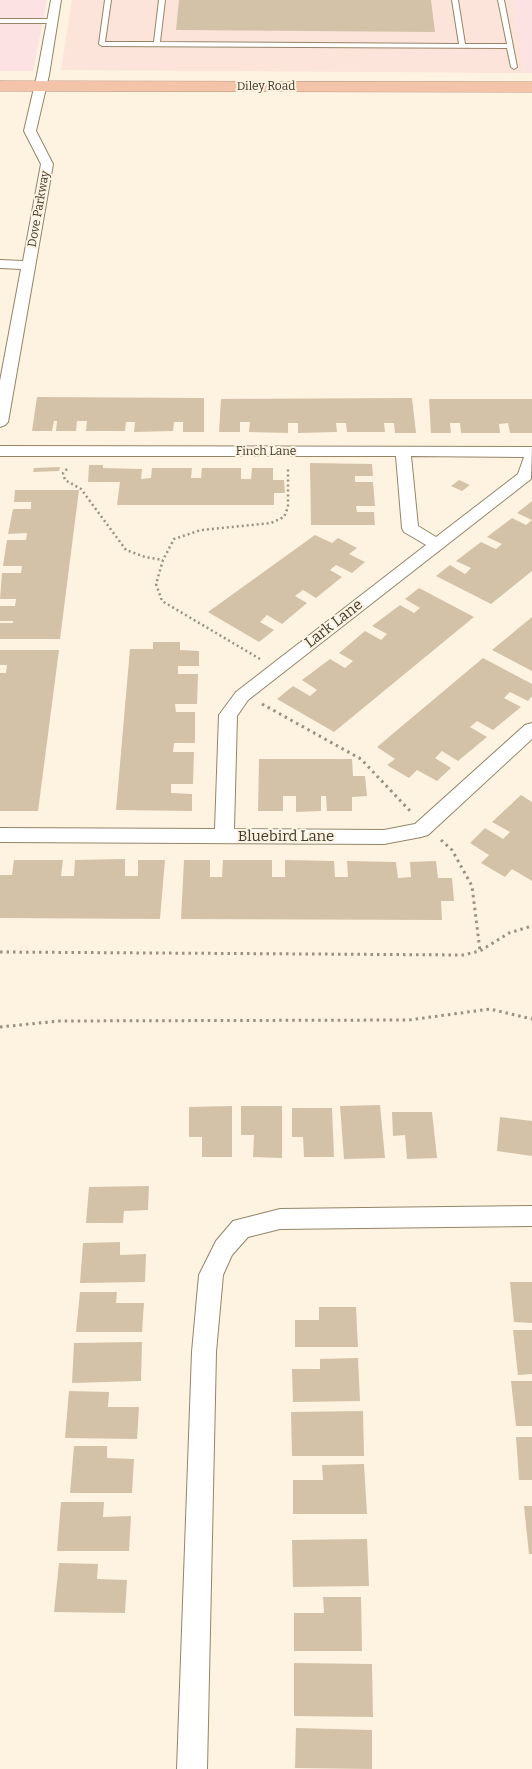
<!DOCTYPE html>
<style>
body{margin:0}
canvas{display:block;background:#fdf3e0}
</style>
<canvas width="532" height="1769"></canvas>
<script>
const ctx = document.querySelector('canvas').getContext('2d');
ctx.lineJoin = 'round';
function paint(path, color) {
  ctx.fillStyle = color;
  ctx.fill(path, 'evenodd');
}
function shape(rows) {
  const path = new Path2D();
  for (const r of rows) {
    path.moveTo(r[0], r[1]);
    for (let i = 2; i < r.length; i += 2) path.lineTo(r[i], r[i + 1]);
  }
  return path;
}
function strokePath(path, color, width, dash) {
  ctx.strokeStyle = color;
  ctx.lineWidth = width;
  ctx.lineCap = dash ? 'butt' : 'round';
  ctx.setLineDash(dash || []);
  ctx.stroke(path);
}
function drawText(font, color, halo, rows, align = 'center') {
  ctx.font = font + ' Bitter,serif';
  ctx.lineWidth = 4;
  ctx.setLineDash([]);
  ctx.textBaseline = 'middle';
  ctx.strokeStyle = halo;
  ctx.fillStyle = color;
  for (const [text, x, y, turn = 0] of rows) {
    ctx.save();
    ctx.translate(x, y);
    ctx.rotate((+turn || 0) * Math.PI / 180);
    ctx.textAlign = isNaN(turn) ? turn : align;
    if (halo) ctx.strokeText(text, 0, 0);
    ctx.fillText(text, 0, 0);
    ctx.restore();
  }
}
paint(shape([
 [0,0,47,0,33,71,0,71],
 [513,0,532,0,532,73,525,73]
]), '#fde2e4');
paint(shape([
 [72,0,513,0,525,73,61,70]
]), '#fce4da');
paint(shape([
 [179,0,431,0,435,32,176,30],
 [37,397,204,398,204,432,183,432,183,422,174,422,173,431,134,432,135,422,126,422,125,431,86,431,87,421,77,421,76,431,56,431,57,421,54,421,52,431,32,431],
 [412,398,416,433,395,433,394,423,384,423,385,432,347,432,346,423,336,423,337,432,298,433,298,423,288,423,288,433,249,432,250,422,240,422,240,432,219,432,221,399],
 [429,399,532,399,532,433,510,433,508,423,499,424,500,433,461,433,460,423,450,423,451,433,431,433],
 [310,463,372,464,373,476,355,476,355,482,373,482,375,506,356,506,357,512,374,512,375,525,311,525],
 [89,465,103,465,103,468,142,469,141,479,151,478,152,468,192,468,191,478,201,478,202,468,241,468,241,479,251,479,252,468,273,468,273,480,284,480,285,493,274,493,274,505,117,505,120,482,88,482],
 [60,467,59,471,33,472,34,468],
 [459,480,470,485,462,491,451,486],
 [15,490,79,490,60,639,0,639,0,623,13,623,13,621,0,621,0,606,15,606,16,599,0,599,2,573,21,573,22,566,3,566,7,540,26,540,27,533,8,534,13,509,31,509,31,502,14,502],
 [532,501,532,520,517,513],
 [512,518,526,525,532,520,532,571,491,604,436,576,450,565,465,574,471,568,456,561,481,542,496,549,502,544,487,537],
 [315,535,332,543,338,538,357,548,349,554,365,562,352,573,336,565,330,570,342,577,316,598,303,590,295,596,307,603,282,624,267,615,260,622,274,630,259,642,208,612],
 [419,588,474,617,334,732,277,699,293,686,310,696,317,690,302,680,330,659,345,668,353,661,339,653,365,631,381,640,387,634,372,626,400,605,414,613,420,608,405,599],
 [532,617,532,671,492,650],
 [153,642,180,642,180,650,199,651,199,666,178,666,178,674,198,674,197,704,175,704,176,712,195,712,195,743,174,743,173,752,194,752,193,784,171,784,171,793,192,794,192,811,116,810,130,649,153,649],
 [0,650,59,650,38,811,0,811,0,673,6,673,7,665,0,665],
 [483,658,532,684,532,696,528,701,510,692,504,698,521,707,493,730,477,721,470,727,487,737,458,761,442,751,435,758,451,768,437,781,417,770,409,778,387,765,395,759,377,747],
 [259,759,352,759,353,776,365,776,367,796,352,797,352,811,327,811,326,796,321,796,321,811,296,812,296,796,283,796,283,811,258,811],
 [521,795,532,802,532,881,512,869,505,877,481,863,489,855,470,843,485,828,503,839,510,832,492,822],
 [125,859,125,876,138,876,138,860,165,860,160,919,0,918,0,875,12,875,14,860,63,860,61,876,74,876,75,860],
 [184,860,210,860,210,877,222,877,223,860,272,860,272,877,285,877,285,860,334,861,335,877,348,877,347,861,396,862,398,878,411,877,410,862,436,861,438,878,452,878,454,901,441,901,442,920,181,919],
 [380,1105,385,1158,344,1159,340,1106],
 [232,1106,232,1157,202,1157,202,1137,189,1137,189,1107],
 [241,1106,282,1106,282,1158,253,1157,254,1135,241,1135],
 [292,1108,332,1108,334,1157,304,1157,303,1137,292,1137],
 [392,1112,432,1112,437,1158,407,1159,405,1135,393,1136],
 [500,1117,532,1121,532,1156,497,1151],
 [149,1186,148,1210,124,1211,123,1223,86,1223,89,1187],
 [120,1242,120,1255,146,1254,145,1282,80,1283,83,1243],
 [510,1282,532,1282,532,1323,514,1322],
 [80,1292,117,1292,116,1303,144,1303,142,1332,76,1332],
 [319,1307,356,1307,358,1347,295,1347,295,1320,319,1320],
 [513,1330,532,1330,532,1374,518,1375],
 [142,1342,141,1381,72,1383,74,1343],
 [358,1358,360,1401,293,1402,292,1369,320,1369,320,1359],
 [511,1381,532,1381,532,1426,516,1426],
 [69,1391,109,1392,108,1407,139,1407,137,1439,65,1438],
 [363,1411,364,1456,292,1456,291,1412],
 [516,1437,532,1437,532,1480,519,1480],
 [74,1446,107,1446,107,1458,134,1459,132,1493,70,1493],
 [364,1464,367,1514,293,1514,293,1480,323,1480,322,1465],
 [61,1502,104,1502,103,1517,131,1516,129,1551,57,1551],
 [524,1506,532,1506,532,1554,529,1554],
 [367,1539,369,1586,293,1587,292,1540],
 [59,1563,98,1564,97,1579,127,1580,125,1613,54,1612],
 [323,1597,361,1597,362,1651,294,1651,294,1613,324,1613],
 [294,1663,372,1664,373,1717,294,1716],
 [296,1728,372,1730,372,1769,295,1768]
]), '#d4c2a8');
const lane = shape([
 [105,0,111,0,105,42,154,42,159,0,165,0,160,42,459,44,452,0,458,0,465,44,507,44,498,0,504,0,517,67,514,69,511,67,507,48,102,46,99,44,105,0],
 [0,19,52,19,55,21,52,23,0,23,0,19]
]);
const street = shape([
 [51,0,61,0,49,75,36,131,53,164,8,422,5,425,0,427,0,381,21,269,0,268,0,260,23,261,41,164,24,131,37,75,51,0],
 [0,446,532,447,531,479,248,700,237,716,234,829,384,830,415,824,525,725,532,723,532,739,428,835,421,837,384,844,0,842,0,828,215,829,219,715,236,692,426,545,404,532,402,528,396,456,0,456,0,446],
 [411,456,524,457,518,474,436,537,418,526,411,456],
 [532,1206,532,1226,280,1229,248,1237,232,1255,223,1275,216,1352,207,1769,177,1769,192,1352,199,1275,216,1241,233,1221,280,1209,532,1206]
]);
const highway = shape([
 [0,81,532,82,532,92,0,91,0,81]
]);
strokePath(lane, '#948568', 2);
strokePath(street, '#948568', 2);
strokePath(highway, '#b5947f', 1);
strokePath(shape([
 [67,469,63,473,65,480,81,489,126,550,145,557,163,560],
 [260,659,162,601,156,584,163,560,174,539,201,530,271,523,284,517,288,507,288,468]
]), '#9a9182', 2.5, [2, 3]);
strokePath(shape([
 [262,704,361,759,411,812],
 [441,840,452,850,472,886,480,951],
 [0,952,463,955,480,951,509,933,532,926],
 [0,1027,59,1021,409,1020,490,1009,532,1019]
]), '#9a9182', 3, [2.5, 4]);
paint(lane, '#fff');
paint(street, '#fff');
paint(highway, '#f4c4aa');
drawText('12px', '#413a2e', '#fdf3e0', [
 ["Diley Road",266,87],
 ["Dove Parkway",39,209,-80],
 ["Finch Lane",266,452]
]);
drawText('15px', '#413a2e', '#fdf3e0', [
 ["Lark Lane",334,624,-38],
 ["Bluebird Lane",286,837]
]);
</script>
